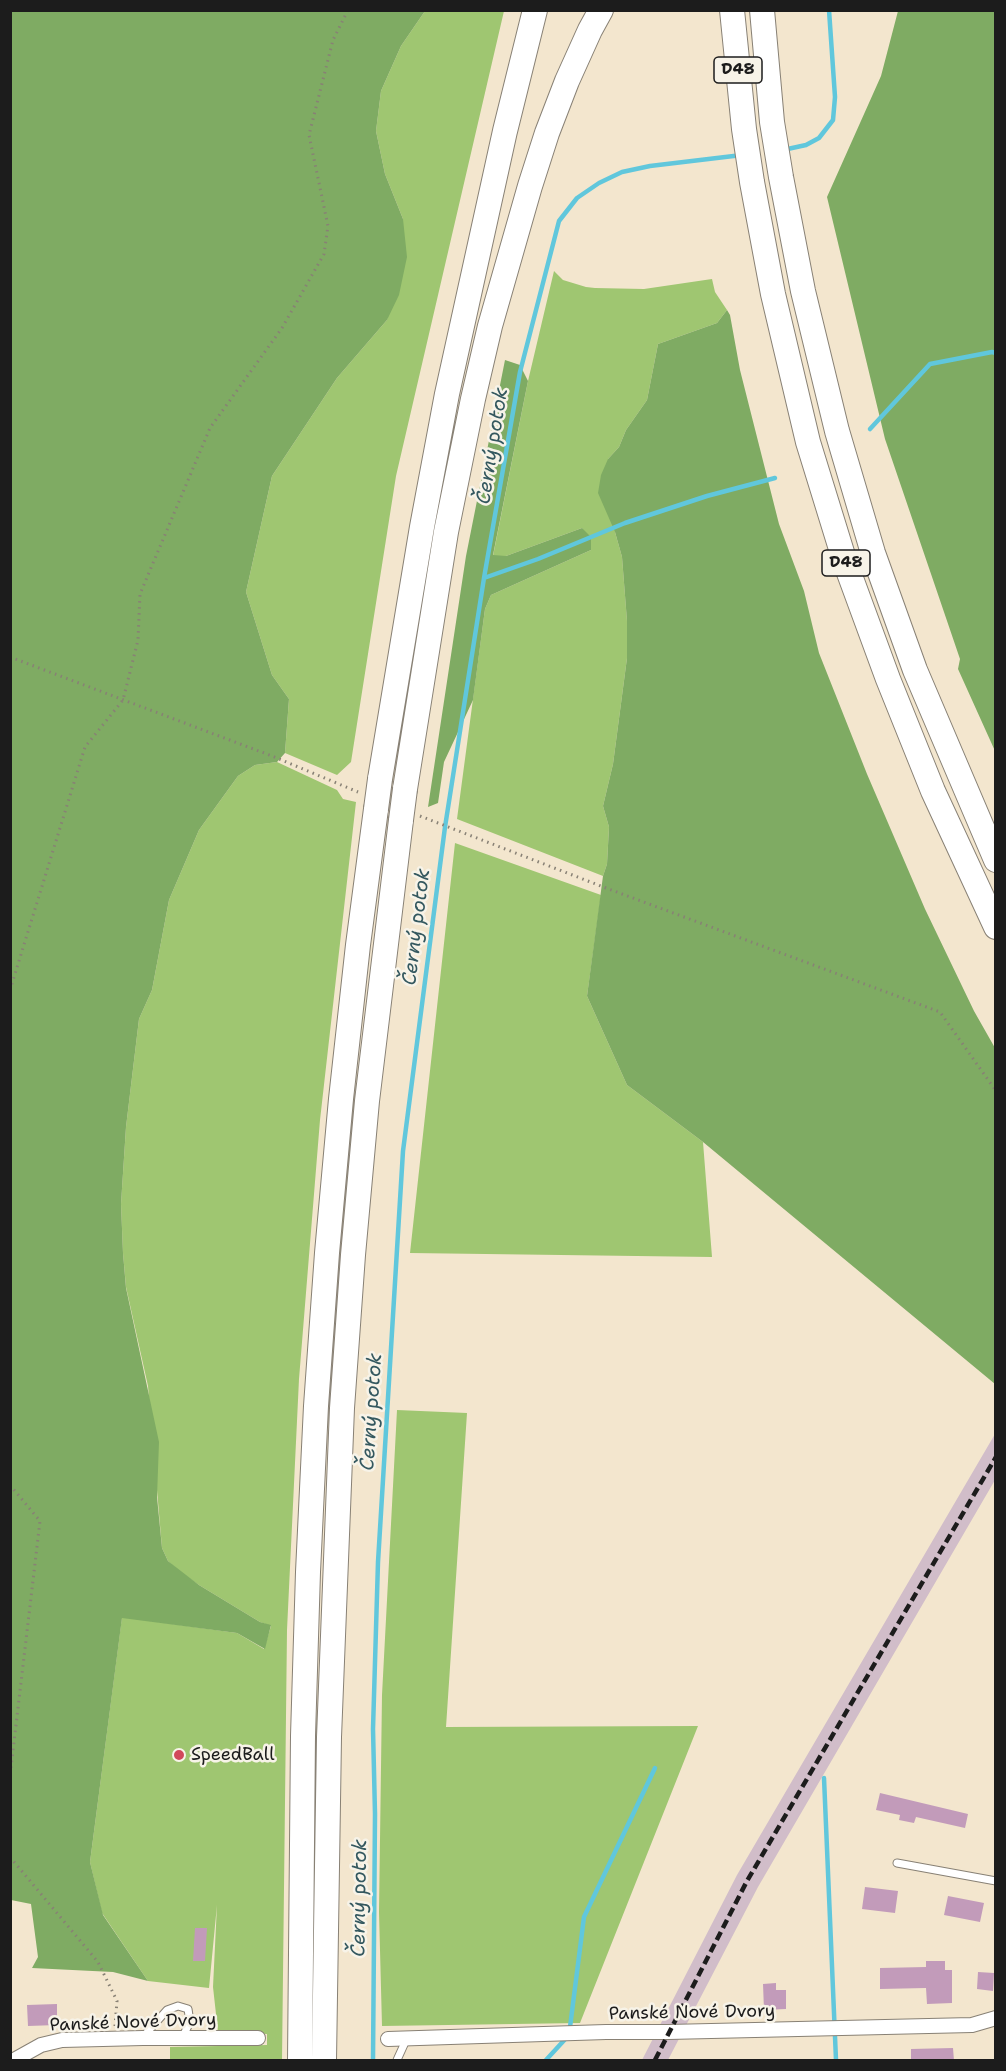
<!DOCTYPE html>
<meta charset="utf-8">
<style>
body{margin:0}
#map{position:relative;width:1006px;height:2071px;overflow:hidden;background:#f3e6ce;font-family:"Shantell Sans",sans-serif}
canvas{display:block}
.frame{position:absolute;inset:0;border:12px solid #1c1c1c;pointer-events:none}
</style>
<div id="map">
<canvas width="1006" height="2071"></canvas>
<div class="frame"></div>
</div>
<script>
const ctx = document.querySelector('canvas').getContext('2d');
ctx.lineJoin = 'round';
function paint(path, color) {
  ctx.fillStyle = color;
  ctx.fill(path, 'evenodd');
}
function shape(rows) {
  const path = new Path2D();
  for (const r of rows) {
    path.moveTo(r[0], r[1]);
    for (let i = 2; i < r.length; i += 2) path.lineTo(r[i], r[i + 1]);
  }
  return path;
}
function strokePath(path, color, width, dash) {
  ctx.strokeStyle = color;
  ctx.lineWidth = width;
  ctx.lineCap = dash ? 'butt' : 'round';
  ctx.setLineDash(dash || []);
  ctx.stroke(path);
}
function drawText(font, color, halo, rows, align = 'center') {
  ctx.font = font + ' "Shantell Sans",sans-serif';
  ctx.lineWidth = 5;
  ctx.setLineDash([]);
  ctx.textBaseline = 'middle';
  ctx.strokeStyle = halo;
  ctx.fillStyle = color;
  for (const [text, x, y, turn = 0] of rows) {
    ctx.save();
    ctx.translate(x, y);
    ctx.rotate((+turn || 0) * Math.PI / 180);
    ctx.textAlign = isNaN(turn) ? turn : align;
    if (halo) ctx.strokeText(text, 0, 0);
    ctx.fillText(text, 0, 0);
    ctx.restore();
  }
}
paint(shape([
 [995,1434,995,1480,758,1887,668,2060,642,2060,737,1875]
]), '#d1bdc9');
paint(shape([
 [425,11,504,11,396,476,351,762,337,775,285,753,289,699,272,675,246,592,272,476,337,378,387,320,403,219,385,174,376,131,381,91,401,46],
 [554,271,563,280,586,287,595,288,644,289,712,279,715,292,727,310,717,323,658,344,647,400,626,430,619,447,608,459,615,532,622,557,627,621,627,658,613,764,603,806,609,827,607,864,603,876,457,819,485,609,491,595,591,550,582,528,506,556,493,556,528,381],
 [277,762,337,790,343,799,356,802,320,1120,299,1379,287,1630,282,2060,170,2060,170,2047,267,2045,267,2034,218,2032,213,1987,217,1905,209,1988,148,1981,102,1913,90,1862,122,1617,237,1633,264,1649,271,1626,260,1622,199,1585,180,1572,168,1561,162,1548,148,1386,126,1287,123,1253,121,1204,126,1127,139,1019,152,990,169,900,199,830,238,776,255,765],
 [455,843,601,895,587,996,627,1085,703,1142,712,1257,410,1253],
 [397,1410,467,1413,446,1727,698,1726,580,2023,382,2026,379,1912,382,1695]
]), '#9fc671');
paint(shape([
 [10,11,425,11,401,46,381,91,376,131,385,174,403,219,407,257,399,295,387,320,337,378,272,476,246,592,272,675,289,699,285,753,277,762,255,765,238,776,199,830,169,900,152,990,139,1019,126,1127,121,1204,123,1253,126,1288,159,1442,157,1497,162,1548,168,1561,199,1585,260,1622,271,1625,265,1649,237,1633,122,1618,90,1862,103,1915,148,1981,113,1972,32,1968,38,1957,31,1904,11,1900],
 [898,11,995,11,995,751,958,669,960,659,885,439,827,197,881,76],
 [727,310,730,315,740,370,779,524,804,591,819,653,867,774,925,909,974,1011,995,1048,995,1384,703,1142,627,1085,587,996,603,876,607,864,609,827,603,806,613,764,627,658,627,621,622,557,615,532,598,493,601,475,608,459,619,447,626,430,647,400,658,344,717,323],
 [505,360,520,365,528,381,493,555,506,556,582,528,591,537,591,550,491,595,485,609,473,700,444,762,438,803,428,807,466,556]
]), '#7fab63');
strokePath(shape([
 [783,150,806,145,819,138,833,120,835,97,829,10],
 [870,429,930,364,992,352,996,353],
 [484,578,538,559,625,523,707,496,775,478],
 [824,1778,836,2060],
 [373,2060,375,1814,373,1729,378,1562,403,1151,445,827,484,578,520,372,559,221,577,198,599,183,622,172,650,166,742,155],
 [546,2060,569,2035,584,1917,655,1768]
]), '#60c7dc', 4.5);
paint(shape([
 [880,1793,968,1814,965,1828,916,1817,914,1823,899,1820,900,1815,876,1810],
 [865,1887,898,1891,895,1913,862,1909],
 [948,1896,984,1903,980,1922,944,1915],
 [195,1928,207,1928,205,1961,193,1961],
 [926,1961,945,1961,945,1970,952,1970,952,2003,927,2004,926,1988,880,1989,880,1968,926,1967],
 [978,1972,994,1973,993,1991,977,1989],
 [776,1983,776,1990,786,1990,786,2009,764,2010,763,1984],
 [57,2004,57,2025,28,2026,27,2005],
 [953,2048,954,2061,911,2061,911,2049]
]), '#c29bba');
const service = shape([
 [897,1863,996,1881],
 [143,2037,167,2010,178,2006,188,2009,190,2022,182,2038],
 [397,2060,407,2038]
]);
const minor = shape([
 [388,2039,606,2032,668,2032,972,2025,996,2018],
 [14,2060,41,2045,62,2040,143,2038,258,2038]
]);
const motorway = shape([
 [732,10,744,129,752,182,773,294,808,442,845,562,888,679,933,791,996,927],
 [762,10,772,122,781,177,803,291,837,431,873,553,915,670,996,860],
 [380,779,422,527,447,394,505,131,535,10],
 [405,789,446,532,473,399,490,326,530,186,547,133,567,81,590,30,601,10],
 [300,2060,303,1736,308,1572,316,1406,327,1253,341,1099,358,945,376,809],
 [324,2060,329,1737,342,1408,353,1255,367,1101,401,820]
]);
strokePath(service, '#888175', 9);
strokePath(minor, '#888175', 16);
strokePath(motorway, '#888175', 26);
strokePath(shape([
 [10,657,272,756,358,792],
 [420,816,606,888,940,1012,996,1091],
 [10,990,85,747,123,700,138,640,140,594,210,428,282,328,324,254,328,226,309,135,333,40,348,10],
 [10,1485,40,1521,10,1776],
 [10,1857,98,1962,117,2001,115,2026]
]), '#888175', 3, [1.5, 4.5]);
strokePath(service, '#fff', 7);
strokePath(minor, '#fff', 14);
strokePath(motorway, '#fff', 24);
strokePath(shape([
 [655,2060,747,1881,996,1457]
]), '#1c1c1c', 4.5, [9, 4.5]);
const motorwayBridge = shape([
 [376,809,380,779],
 [401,820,405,789]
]);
strokePath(motorwayBridge, '#888175', 26, []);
strokePath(motorwayBridge, '#fff', 24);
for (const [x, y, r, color] of [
 [179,1755,6,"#d1495b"]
]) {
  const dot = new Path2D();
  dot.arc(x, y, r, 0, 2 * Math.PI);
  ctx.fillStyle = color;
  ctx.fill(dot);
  strokePath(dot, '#f7f3e8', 2);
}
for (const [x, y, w] of [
 [738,70,48],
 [846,563,48]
]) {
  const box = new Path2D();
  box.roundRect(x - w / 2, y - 13, w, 26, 4.5);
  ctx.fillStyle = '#f7f3e8';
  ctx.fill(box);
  strokePath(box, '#1c1c1c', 1.5);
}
drawText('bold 16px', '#1c1c1c', null, [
 ["D48",738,70],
 ["D48",846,563]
]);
drawText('18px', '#1c1c1c', '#f7f3e8', [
 ["SpeedBall",191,1755]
], 'left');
drawText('18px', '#1c1c1c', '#f7f3e8', [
 ["Panské Nové Dvory",692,2013,-1],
 ["Panské Nové Dvory",133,2023,-2]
]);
drawText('italic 20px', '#34585f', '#f7f3e8', [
 ["Černý potok",493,446,-81],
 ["Černý potok",417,927,-83],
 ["Černý potok",372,1412,-86],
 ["Černý potok",360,1898,-89]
]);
</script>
